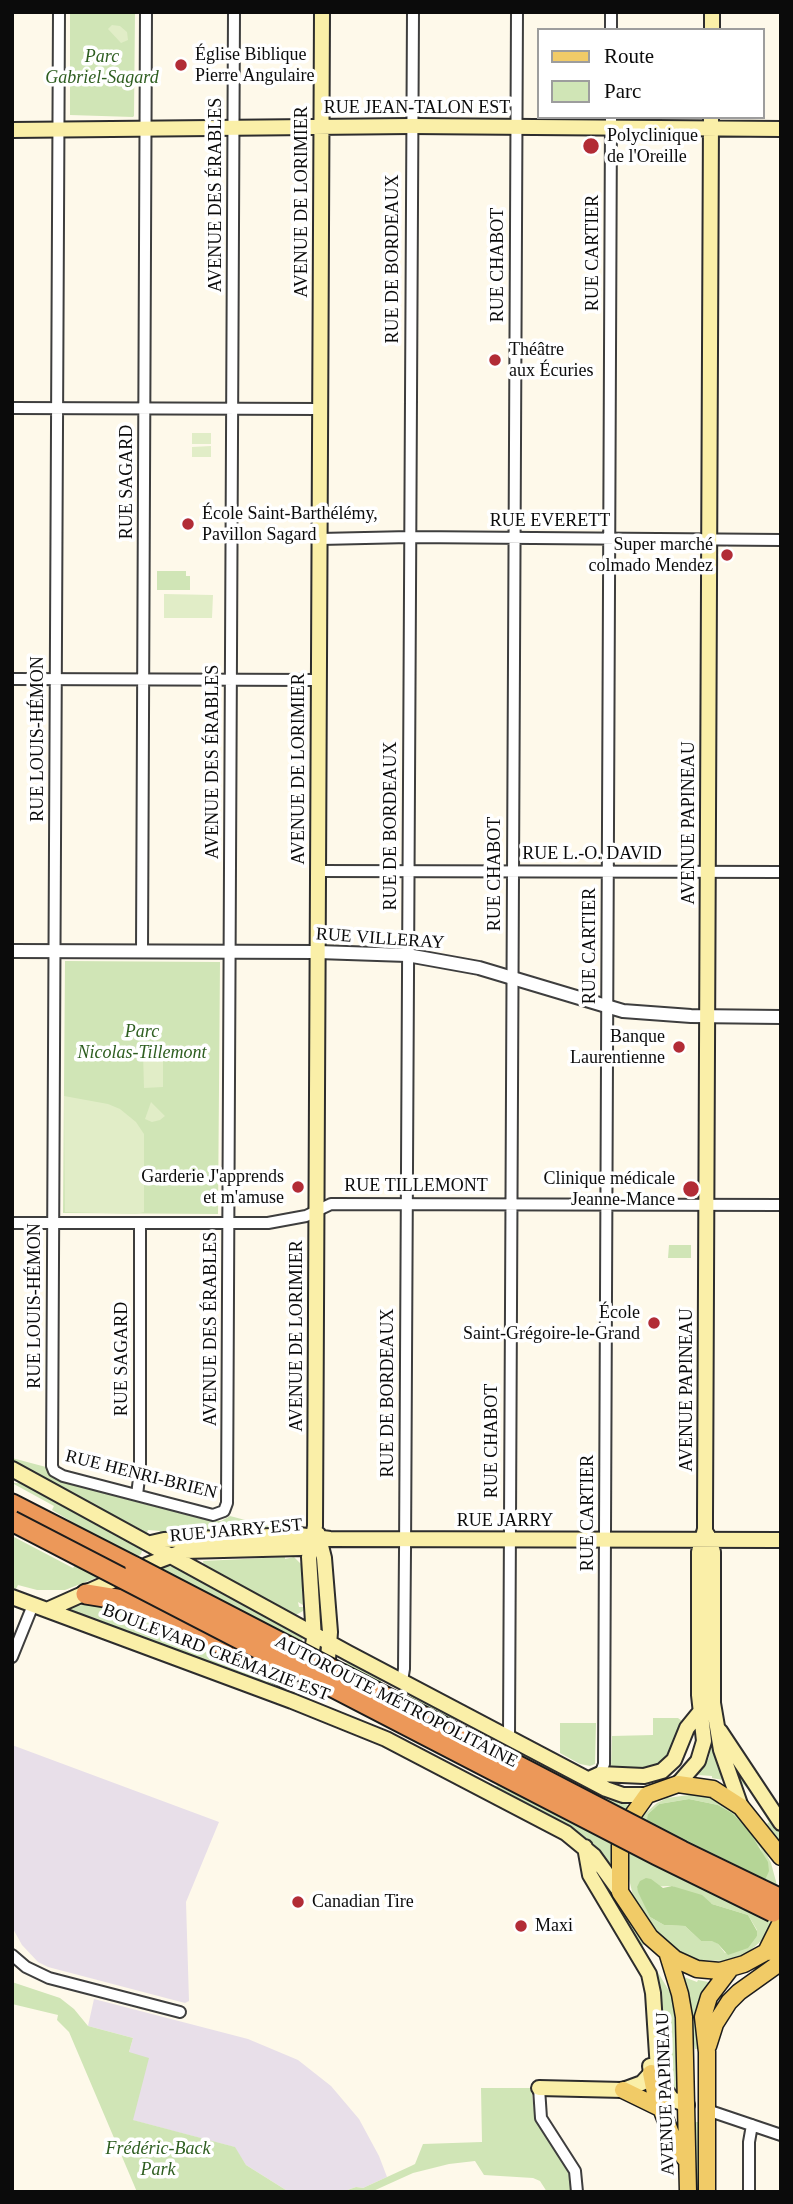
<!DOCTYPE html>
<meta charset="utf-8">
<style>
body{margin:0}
#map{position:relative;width:793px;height:2204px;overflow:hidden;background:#fef9ea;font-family:"Times New Roman",serif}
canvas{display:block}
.frame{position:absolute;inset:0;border:14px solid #0b0b0b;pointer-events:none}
.legend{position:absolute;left:537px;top:28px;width:228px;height:91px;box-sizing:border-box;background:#fff;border:2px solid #9d9d9d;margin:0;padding:9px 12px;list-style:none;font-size:21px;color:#0b0b0b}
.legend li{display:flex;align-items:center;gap:14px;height:35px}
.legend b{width:35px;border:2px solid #9d9d9d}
</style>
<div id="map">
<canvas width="793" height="2204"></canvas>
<div class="frame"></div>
<ul class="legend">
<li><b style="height:9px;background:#f1cb67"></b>Route</li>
<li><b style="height:19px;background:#d0e5b6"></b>Parc</li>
</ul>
</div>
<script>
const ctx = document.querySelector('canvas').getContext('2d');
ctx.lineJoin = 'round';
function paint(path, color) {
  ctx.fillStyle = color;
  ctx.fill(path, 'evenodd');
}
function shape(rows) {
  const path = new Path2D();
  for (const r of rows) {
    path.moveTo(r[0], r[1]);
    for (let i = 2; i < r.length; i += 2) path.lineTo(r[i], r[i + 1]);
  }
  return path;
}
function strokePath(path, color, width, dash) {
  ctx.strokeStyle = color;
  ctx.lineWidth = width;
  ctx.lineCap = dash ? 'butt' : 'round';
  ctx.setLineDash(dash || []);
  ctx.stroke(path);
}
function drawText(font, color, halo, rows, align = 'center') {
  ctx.font = font + ' "Times New Roman",serif';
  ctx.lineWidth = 7;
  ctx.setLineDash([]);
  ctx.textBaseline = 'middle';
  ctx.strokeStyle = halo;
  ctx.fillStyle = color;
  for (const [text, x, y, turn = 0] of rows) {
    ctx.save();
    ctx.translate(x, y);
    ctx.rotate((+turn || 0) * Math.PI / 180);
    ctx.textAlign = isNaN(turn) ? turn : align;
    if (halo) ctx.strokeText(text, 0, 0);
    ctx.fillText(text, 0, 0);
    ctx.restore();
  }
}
paint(shape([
 [12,1745,219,1822,186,1902,189,2001,185,2003,48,1967,38,1962,22,1945,12,1927],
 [94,1999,248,2039,298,2060,331,2086,359,2119,379,2156,387,2177,363,2188,356,2187,342,2192,289,2192,246,2165,234,2147,132,2120,129,2052,133,2038,88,2026]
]), '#e8dfe9');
paint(shape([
 [70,12,135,12,134,116,133,117,70,115],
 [157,571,186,571,186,576,190,576,190,590,157,590],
 [65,961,220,962,218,1214,63,1213],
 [669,1245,691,1245,691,1258,668,1258],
 [12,1458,46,1467,52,1475,60,1481,122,1498,211,1521,221,1521,230,1516,268,1526,267,1530,160,1535,160,1531,148,1530,147,1533,12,1460],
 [12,1483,25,1483,138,1545,142,1551,141,1554,136,1559,131,1557,52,1510,54,1506],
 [12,1536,73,1568,76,1563,101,1576,65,1590,37,1590,18,1585,16,1589,12,1587],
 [285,1557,285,1559,294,1557,301,1564,303,1605,298,1602,299,1607,303,1607,303,1611,294,1616,204,1566,203,1561],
 [168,1566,179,1568,302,1638,303,1643,301,1645,155,1569],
 [97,1603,134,1607,288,1684,288,1687,282,1690,68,1610,75,1606],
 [343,1663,352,1663,380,1677,382,1686,341,1666],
 [409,1696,420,1697,454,1717,453,1720,452,1722,405,1698],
 [653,1718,678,1718,682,1721,669,1755,659,1765,646,1768,611,1768,612,1736,653,1735],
 [560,1723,596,1723,595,1764,590,1766,580,1764,560,1753],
 [713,1736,725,1779,723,1780,712,1778,712,1776,698,1775,709,1758],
 [728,1750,781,1833,781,1843,767,1824,769,1822,755,1800,757,1798,739,1780],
 [514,1752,521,1752,576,1779,602,1795,631,1806,626,1813,513,1754],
 [497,1785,614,1841,614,1866,569,1827,495,1789],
 [696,1794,714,1799,733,1810,760,1841,771,1863,778,1889,639,1819,657,1803,667,1798],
 [689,1799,718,1805,732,1813,761,1849,765,1879,720,1858,648,1814,659,1804],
 [627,1848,774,1921,767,1936,745,1955,726,1961,695,1960,676,1950,646,1919,633,1896,627,1870],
 [672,1886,712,1904,748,1915,757,1930,757,1936,725,1953,718,1944,712,1940,701,1941,685,1926,664,1925,650,1917,637,1887],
 [595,1872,619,1904,644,1944,642,1946,671,1994,676,2026,678,2098,663,2081,660,2005],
 [684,1977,697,1982,698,1980,714,1983,697,2027,698,2049,695,2049,681,1978],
 [12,1982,60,1998,74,2009,88,2026,133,2038,129,2052,149,2058,133,2120,235,2147,246,2165,289,2192,137,2192,69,2032,57,2020,58,2015,12,2004],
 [481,2088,531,2088,535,2118,569,2171,571,2192,547,2192,540,2181,533,2178,484,2175,475,2161,449,2164,413,2173,371,2192,342,2192,356,2187,363,2188,411,2166,415,2164,423,2144,482,2142],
 [693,2122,699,2122,699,2192,693,2192]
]), '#d0e5b6');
paint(shape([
 [689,1799,718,1805,732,1813,749,1831,768,1862,769,1871,765,1880,647,1820,648,1814,659,1804],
 [646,1878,651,1879,663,1888,672,1886,702,1895,712,1904,748,1915,757,1931,757,1936,748,1948,728,1955,718,1944,712,1941,701,1941,685,1926,664,1925,650,1917,638,1892,637,1887,640,1881]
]), '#b5d596');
paint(shape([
 [112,25,120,26,127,32,128,40,121,43,108,29],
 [192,433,211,433,211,444,192,444],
 [211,446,211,457,192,457,192,447],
 [164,594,213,595,212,618,164,618],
 [163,1051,163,1087,144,1088,143,1052],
 [64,1096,108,1104,120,1109,136,1122,144,1134,144,1212,136,1214,65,1212],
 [151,1102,165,1116,160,1120,152,1122,145,1119]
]), '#e1edc7');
strokePath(shape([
 [296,1688,306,1665],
 [310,1694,321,1671]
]), '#dad5c9', 14, [14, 7]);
const minor = shape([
 [59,12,52,1466,54,1471,63,1476,213,1515,224,1511,227,1503,234,12],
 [611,30,611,12],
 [12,408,320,409],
 [320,539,410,537,781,540],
 [12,679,319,680],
 [318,871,781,872],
 [142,951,146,12],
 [12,1223,268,1223,306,1216,331,1204,781,1205],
 [137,1495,140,1470,140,1223],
 [12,1657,33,1605],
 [402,1681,404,1669,405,1551,413,12],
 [509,1736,517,12],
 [600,1774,604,1764,611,117],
 [12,1955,26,1967,49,1978,180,2012],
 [539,2088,541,2118,575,2171,577,2192],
 [707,2110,781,2135],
 [749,2192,749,2142,752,2125]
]);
const tertiary = shape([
 [12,951,318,952,407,955,479,968,623,1011,691,1016,781,1017]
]);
const secondary = shape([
 [712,30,712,12],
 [12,130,411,126,781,129],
 [12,1469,348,1653,606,1789,623,1795,647,1795],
 [318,1534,324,1558,330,1632,328,1659],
 [707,1534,713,1552,713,1703,721,1750,741,1807],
 [151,1543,164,1540,299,1535,330,1539,781,1540],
 [147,1565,184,1551,301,1548,318,1542],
 [12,1597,292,1701,386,1739,566,1833,594,1856,620,1892],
 [47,1610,112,1581],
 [312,1650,314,1639,309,1557,315,1526,322,12],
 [720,1731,781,1823],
 [589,1779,600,1774,644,1776,662,1771,674,1760,687,1728,700,1712],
 [678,1784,698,1761,704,1741,699,1695,699,1552,705,1529,705,1514,711,117],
 [585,1847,590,1875,649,1974,653,1993,658,2070,661,2084,672,2099,687,2105],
 [539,2088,623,2090,642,2083,651,2073,650,2066]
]);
const primary = shape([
 [632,1816,647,1795,678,1784,713,1789,741,1807,781,1857],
 [620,1845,620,1892,650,1937,675,1959,697,1969,720,1971,744,1964,766,1952,781,1951],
 [766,1952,780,1924],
 [668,1955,680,1994,684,2017,688,2192],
 [708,2046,715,2024,729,2002,739,1992,781,1962],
 [651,2073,655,2093,677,2149,687,2161],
 [623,2090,660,2108],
 [707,2192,707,2052,703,2017,709,1997,731,1968]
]);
const motorway = shape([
 [12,1504,135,1567],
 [86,1594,129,1601,150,1608,285,1677]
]);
strokePath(minor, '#3e3e3e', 14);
strokePath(tertiary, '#3e3e3e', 16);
strokePath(secondary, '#2d2d2d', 18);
strokePath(primary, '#1c1c1c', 19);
strokePath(motorway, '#1c1c1c', 23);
strokePath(minor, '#fff', 10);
strokePath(tertiary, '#fff', 12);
strokePath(secondary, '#faefa8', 14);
strokePath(primary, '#f1cb67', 16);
strokePath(motorway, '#ec9859', 19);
const motorwayBridge = shape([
 [12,1521,657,1855,773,1912],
 [135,1567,682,1851,781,1899]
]);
strokePath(motorwayBridge, '#1c1c1c', 23, []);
strokePath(motorwayBridge, '#ec9859', 19);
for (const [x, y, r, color] of [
 [181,65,7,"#b22c36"],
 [591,146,9,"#b22c36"],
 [495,360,7,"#b22c36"],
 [188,524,7,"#b22c36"],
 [727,555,7,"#b22c36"],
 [679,1047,7,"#b22c36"],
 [298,1187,7,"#b22c36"],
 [691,1189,9,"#b22c36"],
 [654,1323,7,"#b22c36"],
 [298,1902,7,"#b22c36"],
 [521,1926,7,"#b22c36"]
]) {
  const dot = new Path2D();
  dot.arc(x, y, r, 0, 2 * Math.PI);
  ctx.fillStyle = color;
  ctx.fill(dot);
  strokePath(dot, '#fff', 2.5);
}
drawText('18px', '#0b0b0b', '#fff', [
 ["Église Biblique",195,55],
 ["Pierre Angulaire",195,76],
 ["Polyclinique",607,136],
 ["de l'Oreille",607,157],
 ["Théâtre",509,350],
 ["aux Écuries",509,371],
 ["École Saint-Barthélémy,",202,514],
 ["Pavillon Sagard",202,535],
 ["Super marché",713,545,"right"],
 ["colmado Mendez",713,566,"right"],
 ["Banque",665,1037,"right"],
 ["Laurentienne",665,1058,"right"],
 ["Garderie J'apprends",284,1177,"right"],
 ["et m'amuse",284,1198,"right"],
 ["Clinique médicale",675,1179,"right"],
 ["Jeanne-Mance",675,1200,"right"],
 ["École",640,1313,"right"],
 ["Saint-Grégoire-le-Grand",640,1334,"right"],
 ["Canadian Tire",312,1902],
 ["Maxi",535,1926]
], 'left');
drawText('italic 18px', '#2e5e20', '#fff', [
 ["Parc",102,57],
 ["Gabriel-Sagard",102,78],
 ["Parc",142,1032],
 ["Nicolas-Tillemont",142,1053],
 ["Frédéric-Back",158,2149],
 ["Park",158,2170]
]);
drawText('18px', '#0b0b0b', '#fff', [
 ["RUE JEAN-TALON EST",417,108],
 ["AVENUE DES ÉRABLES",216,195,-90],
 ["AVENUE DE LORIMIER",302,202,-90],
 ["RUE CARTIER",593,253,-90],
 ["RUE DE BORDEAUX",393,259,-90],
 ["RUE CHABOT",498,265,-90],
 ["RUE SAGARD",127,482,-90],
 ["RUE EVERETT",550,521],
 ["RUE LOUIS-HÉMON",38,739,-90],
 ["AVENUE DES ÉRABLES",213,762,-90],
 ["AVENUE DE LORIMIER",299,769,-90],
 ["AVENUE PAPINEAU",689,823,-90],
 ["RUE DE BORDEAUX",391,826,-90],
 ["RUE L.-O. DAVID",592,854],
 ["RUE CHABOT",495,874,-90],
 ["RUE VILLERAY",380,939,4],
 ["RUE CARTIER",590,946,-90],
 ["RUE TILLEMONT",416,1186],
 ["RUE LOUIS-HÉMON",35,1306,-90],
 ["AVENUE DES ÉRABLES",211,1329,-90],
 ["AVENUE DE LORIMIER",297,1336,-90],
 ["RUE SAGARD",122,1359,-90],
 ["AVENUE PAPINEAU",687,1390,-90],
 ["RUE DE BORDEAUX",388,1393,-90],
 ["RUE CHABOT",492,1441,-90],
 ["RUE HENRI-BRIEN",141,1475,14],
 ["RUE CARTIER",588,1513,-90],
 ["RUE JARRY",505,1521],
 ["RUE JARRY EST",236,1531,-5],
 ["BOULEVARD CRÉMAZIE EST",216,1653,21],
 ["AUTOROUTE MÉTROPOLITAINE",396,1702,27],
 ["AVENUE PAPINEAU",666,2094,-92]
]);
</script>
